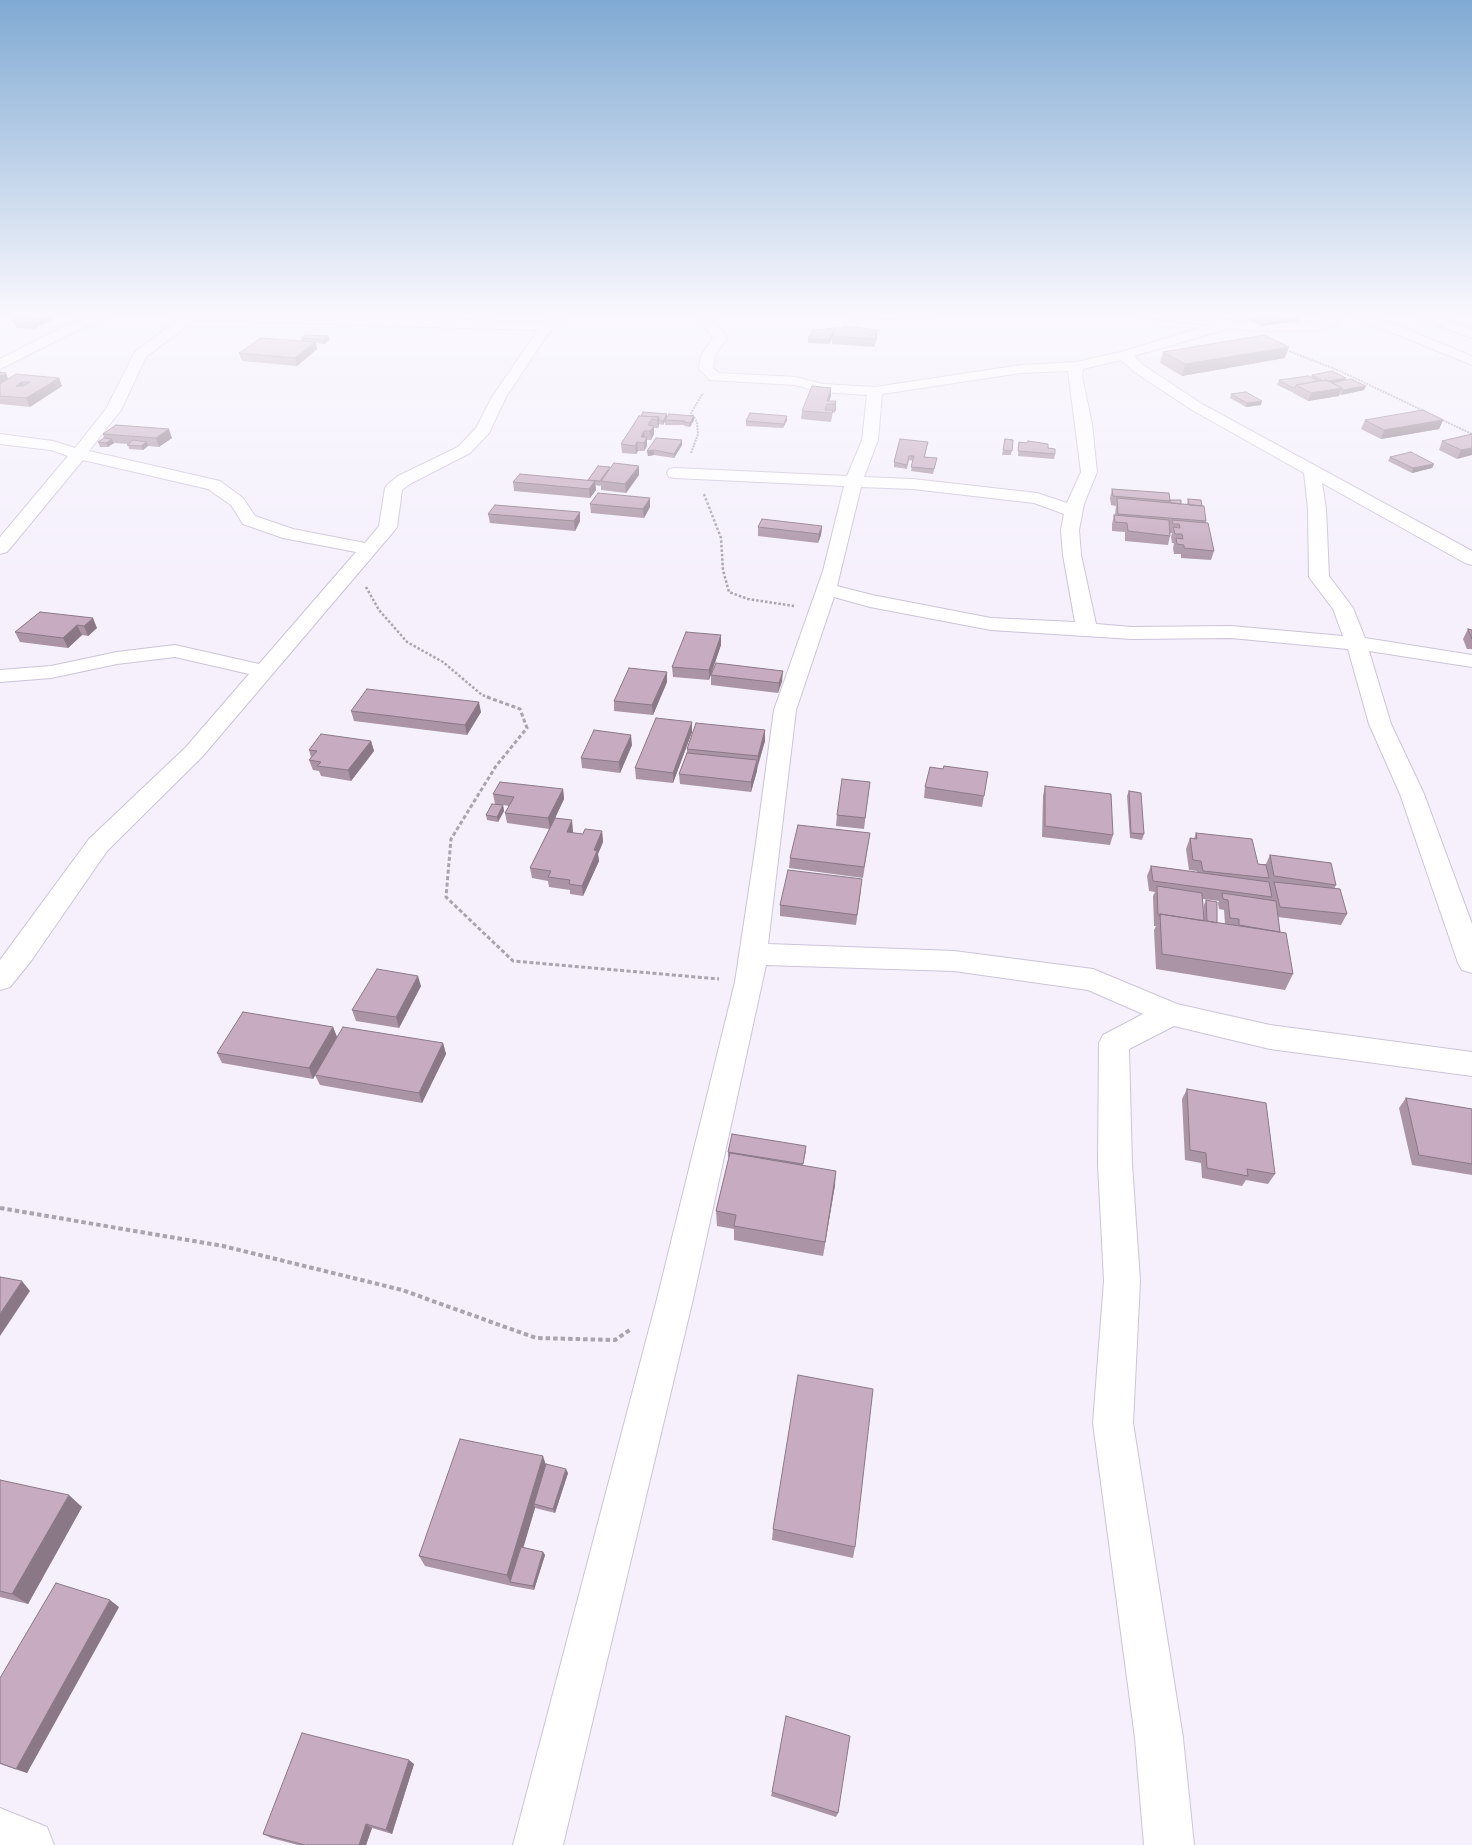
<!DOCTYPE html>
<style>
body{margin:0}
canvas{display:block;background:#f5f0fc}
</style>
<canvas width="1472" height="1845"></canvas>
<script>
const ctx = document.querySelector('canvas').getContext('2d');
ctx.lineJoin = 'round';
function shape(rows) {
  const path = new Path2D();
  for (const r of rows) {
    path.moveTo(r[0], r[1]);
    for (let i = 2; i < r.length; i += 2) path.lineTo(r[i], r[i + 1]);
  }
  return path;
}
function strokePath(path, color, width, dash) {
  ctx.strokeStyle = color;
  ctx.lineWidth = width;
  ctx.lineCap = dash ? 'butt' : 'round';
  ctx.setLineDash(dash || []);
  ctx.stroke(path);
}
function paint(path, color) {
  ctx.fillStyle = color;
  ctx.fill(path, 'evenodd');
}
const street = shape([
 [94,314,111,314,110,317,80,329,0,369,0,359,70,323,94,314],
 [173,314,272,314,385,318,387,314,399,314,397,318,544,322,554,314,568,314,552,329,545,338,506,397,489,433,470,453,410,484,402,490,397,527,394,531,202,757,107,851,31,961,10,987,0,990,0,960,89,839,186,747,249,674,175,657,117,664,51,678,0,682,0,670,51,666,117,652,175,645,259,664,356,552,283,538,243,524,231,505,208,489,83,460,7,552,0,554,0,537,68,456,51,450,0,444,0,434,53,441,75,448,106,409,135,352,180,318,174,317,173,314],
 [196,319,389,326,538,330,492,397,476,428,458,447,398,476,388,484,385,488,379,526,365,543,293,529,255,516,243,498,220,481,89,451,121,410,146,357,196,319],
 [704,314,716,314,713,319,727,338,715,355,713,368,719,373,796,377,822,384,875,387,1021,365,1076,362,1121,352,1210,325,1148,318,1143,317,1142,314,1177,314,1256,323,1318,322,1329,317,1331,314,1343,314,1340,322,1320,330,1256,331,1230,328,1134,356,1143,365,1202,404,1472,551,1472,565,1465,563,1322,483,1326,509,1329,576,1353,608,1365,638,1472,655,1472,667,1369,651,1391,724,1424,794,1472,924,1472,973,1462,970,1458,963,1400,794,1369,724,1348,649,1231,638,1132,639,991,630,870,607,834,597,796,710,768,944,954,951,1093,969,1177,1004,1270,1025,1472,1052,1472,1076,1270,1049,1174,1026,1129,1049,1132,1164,1140,1281,1133,1423,1183,1738,1194,1845,1144,1845,1135,1738,1093,1423,1104,1281,1098,1164,1099,1043,1103,1035,1143,1014,1088,990,954,971,766,965,693,1299,563,1845,513,1845,657,1299,735,982,755,850,774,710,823,571,844,486,675,478,669,477,667,473,669,469,675,468,847,476,862,440,867,395,821,392,795,385,710,380,699,369,701,355,713,338,699,319,704,314],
 [1121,360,1133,371,1192,410,1304,473,1308,509,1309,577,1333,609,1343,636,1231,626,1132,627,1096,624,1081,555,1079,530,1084,504,1097,472,1092,424,1082,376,1083,369,1121,360],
 [1068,371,1081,472,1067,503,1037,493,913,479,864,477,878,440,882,394,1021,373,1068,371],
 [861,487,913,489,1034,503,1064,514,1061,530,1063,555,1075,622,991,618,872,595,837,586,861,487],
 [1353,314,1369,314,1472,356,1472,365,1354,317,1353,314],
 [1416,314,1433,314,1472,329,1472,338,1417,317,1416,314],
 [0,1808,47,1827,54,1845,0,1845,0,1808]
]);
strokePath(street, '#ccc4d8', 2);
strokePath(shape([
 [842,314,886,319,954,314],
 [1286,350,1340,371,1424,411],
 [1432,415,1472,434],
 [691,453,698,434,697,422,691,413,703,393]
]), '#a9a4ae', 2, [2, 1]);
strokePath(shape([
 [704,494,721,538,723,570,729,592,748,599,794,606],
 [366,587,379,610,407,642,443,662,482,695,491,698]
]), '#a9a4ae', 2.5, [2.5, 2]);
strokePath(shape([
 [487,697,520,709,527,728,496,766,451,839,446,897,513,961,719,979]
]), '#a9a4ae', 3, [4, 2.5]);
strokePath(shape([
 [0,1208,223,1246,402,1290,536,1338,615,1340,631,1329]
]), '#a9a4ae', 4, [4.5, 3]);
paint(street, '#fff');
paint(shape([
 [412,314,429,314,427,315],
 [1237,314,1291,314,1299,317,1298,321,1262,326],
 [60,315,34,329,16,328,12,320],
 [836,328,877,330,877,338,874,347,832,344,832,337,829,344,808,343,808,339],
 [328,336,329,340,324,344,316,343,317,349,297,366,242,361,239,353,302,341,301,338],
 [1163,352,1285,358,1182,376,1160,363],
 [0,372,8,379,59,378,62,386,30,407,0,404],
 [1312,375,1345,380,1366,386,1364,390,1341,395,1339,394,1339,396,1308,401,1293,393,1293,392,1292,392,1277,385,1279,380,1311,377],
 [1231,394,1261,405,1246,407,1230,398],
 [831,396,829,401,836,401,836,410,834,413,833,412,831,422,801,419,802,411],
 [639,416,667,418,694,416,694,420,690,427,684,426,684,425,665,425,665,421,663,425,659,424,658,428,654,428,654,434,651,440,647,440,647,446,644,451,638,451,636,454,622,453,621,444],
 [787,416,787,420,783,428,746,426,746,421],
 [1365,420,1443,420,1439,429,1381,439,1361,429],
 [103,434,172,438,159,447,148,446,143,450,129,449,128,444,114,443,108,447,100,447,98,442,104,438],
 [1472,434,1457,459,1439,450,1442,441],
 [1005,439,1013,440,1011,455,1002,455],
 [928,442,925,457,937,458,933,474,911,471,913,461,909,460,907,469,894,467,894,462],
 [1019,442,1048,448,1055,454,1054,459,1018,456],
 [682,445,674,458,654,455,648,456,647,451],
 [1390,457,1434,464,1432,468,1412,473,1388,461],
 [610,469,639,475,626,493,601,490,601,485,600,486,595,485,596,490,590,498,514,491,513,482,588,480],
 [1112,489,1170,500,1181,504,1187,504,1188,499,1202,506,1206,521,1206,523,1214,551,1211,560,1181,558,1181,554,1174,554,1173,548,1174,543,1172,543,1171,537,1172,533,1170,533,1170,536,1168,545,1125,541,1125,532,1112,531,1112,524,1114,515,1115,515,1116,506,1111,505,1110,498],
 [590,504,650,507,644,518,591,513],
 [580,512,580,521,575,531,490,523,488,514],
 [822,526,821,535,818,543,758,536,758,527],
 [40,612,97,628,88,636,82,635,68,648,20,642,15,632],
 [1468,629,1472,630,1472,649,1467,649,1463,639],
 [721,635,721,645,709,680,673,677,672,667],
 [667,672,667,682,653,715,614,711,614,701],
 [711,675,782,681,778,693,711,685],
 [351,711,481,712,467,735,354,721],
 [692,722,692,732,673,783,636,779,635,768],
 [765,730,765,741,751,792,680,784,679,774,687,754,687,749],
 [371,741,374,751,351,781,321,776,319,771,313,770,309,760,311,757,309,750],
 [632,745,620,773,582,768,581,758],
 [870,782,864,829,836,826,837,815],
 [1045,786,1113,835,1110,845,1042,837,1043,796],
 [925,787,984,796,982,807,924,798],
 [563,789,564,799,555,818,573,831,573,833,583,834,602,831,603,842,598,854,599,861,583,896,570,894,570,890,549,887,548,881,532,878,530,868,549,829,507,823,505,813,509,806,503,805,504,811,498,822,487,820,486,815,495,804,493,794],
 [1129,791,1144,834,1142,840,1130,838,1127,796],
 [870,833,863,878,789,868,790,858],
 [1196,833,1258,864,1266,864,1270,855,1336,885,1334,889,1347,914,1341,925,1278,917,1280,932,1293,974,1285,990,1156,969,1154,930,1156,926,1154,926,1153,896,1155,892,1149,891,1147,876,1151,866,1197,872,1197,871,1189,870,1186,849,1190,838,1194,839],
 [1203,899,1219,901,1218,903,1219,909,1224,910,1225,924,1217,923,1206,900,1204,905,1204,920],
 [861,890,856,925,780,916,780,905],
 [421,986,399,1028,356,1021,352,1010],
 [333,1027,337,1037,443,1043,446,1054,422,1103,320,1085,315,1075,313,1079,222,1063,217,1053],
 [1187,1089,1275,1174,1268,1184,1246,1180,1242,1186,1202,1178,1201,1163,1185,1160,1182,1099],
 [1406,1098,1472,1109,1472,1175,1412,1165,1399,1108],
 [806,1151,803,1165,835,1185,823,1256,734,1240,734,1229,717,1226,716,1211,729,1157,728,1157,728,1152],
 [546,1464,568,1473,555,1513,535,1508,523,1547,543,1552,545,1555,534,1590,512,1586,425,1566,419,1556],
 [0,1480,82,1507,28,1604,0,1597],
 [773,1529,855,1547,853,1558,772,1540],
 [119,1607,27,1773,0,1764,0,1678],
 [414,1764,392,1834,372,1828,366,1845,298,1845,271,1838,263,1834],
 [772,1792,838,1813,836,1817,771,1796]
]), '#ab94a6');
paint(shape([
 [46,314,60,314,60,315,34,329,31,322],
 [1256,314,1284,314,1254,318],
 [1299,317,1298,321,1262,326,1263,323],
 [834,330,834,334,829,344,829,340],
 [877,330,877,338,874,347,875,339],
 [328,336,329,340,324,344,323,340],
 [315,342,317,349,297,366,295,358],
 [1289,347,1285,358,1182,376,1185,364],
 [6,373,9,381,0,386,0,376],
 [59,378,62,386,30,407,26,398],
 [1346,378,1345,382,1330,385,1326,382],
 [22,382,26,390,16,386],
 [1366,386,1364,390,1341,395,1343,390],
 [831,388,831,396,828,404,827,404,826,413,824,413,827,401],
 [1342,388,1339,396,1308,401,1311,393],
 [836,401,836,410,834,413,835,404],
 [1262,401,1261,405,1246,407,1247,403],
 [667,414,667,418,663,425,663,421],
 [694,416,694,420,690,427,690,423],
 [787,416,787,420,783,428,784,424],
 [659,417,659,426,658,428,657,420],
 [1443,420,1439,429,1381,439,1384,430],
 [654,426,654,434,651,440,650,431],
 [169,429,172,438,159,447,156,438],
 [644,431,645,439,641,437],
 [647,437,647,446,644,451,644,443],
 [112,439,114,443,108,447,106,443],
 [682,440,682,445,674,458,674,454],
 [147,442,148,446,143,450,141,446],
 [637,442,638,451,636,454,635,446],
 [1472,448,1472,455,1457,459,1461,450],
 [654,450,654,455,648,456,647,451],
 [1434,464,1432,468,1412,473,1413,468],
 [639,466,639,475,626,493,625,484],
 [595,481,596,490,590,498,589,489],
 [650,498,650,507,644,518,643,509],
 [580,512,580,521,575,531,574,521],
 [822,526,821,535,818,543,819,534],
 [93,618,97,628,88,636,84,626],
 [77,625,82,635,68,648,63,638],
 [721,635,721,645,709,680,709,670],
 [783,671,782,681,778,693,779,683],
 [667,672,667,682,653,715,652,705],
 [479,702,481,712,467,735,465,725],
 [692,722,692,732,673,783,673,773],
 [765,730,765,741,757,767,758,756],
 [631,735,632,745,620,773,619,762],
 [371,741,374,751,351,781,348,770],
 [757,760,757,771,751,792,751,782],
 [563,789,564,799,550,829,548,818],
 [503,805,504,811,498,822,497,817],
 [572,820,573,831,568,842,567,832],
 [602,831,603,842,598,854,599,861,583,896,582,886,594,850],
 [418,976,421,986,399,1028,396,1017],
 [333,1027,337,1037,313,1079,309,1068],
 [443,1043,446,1054,422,1103,419,1093],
 [836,1171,835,1185,823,1256,825,1242],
 [22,1281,30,1291,0,1336,0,1314],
 [543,1456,547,1468,534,1504,535,1508,513,1583,510,1582,507,1575],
 [566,1469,568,1473,555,1513,553,1509],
 [69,1495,82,1507,28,1604,12,1594],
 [543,1552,545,1555,534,1590,533,1586],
 [110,1600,119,1607,27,1773,16,1769],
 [409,1760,414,1764,392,1834,386,1830],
 [366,1824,372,1828,366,1845,359,1845]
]), '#8b7887');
const building = shape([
 [25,314,46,314,31,322,12,320,25,314],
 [1283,314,1291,314,1299,317,1263,323,1254,318,1283,314],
 [844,326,877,330,875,339,832,336,836,328,843,328,844,326],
 [836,328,835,330,834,330,829,340,808,339,813,330,836,328],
 [306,335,328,336,323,340,301,338,306,335],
 [1265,335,1289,347,1185,364,1163,352,1265,335],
 [261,338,315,342,295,358,239,353,261,338],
 [1332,371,1346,378,1328,381,1326,380,1323,381,1312,375,1332,371],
 [0,372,6,373,0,376,0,372],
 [16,374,59,378,26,398,0,396,0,384,16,374],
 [22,382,30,382,23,386,16,386,22,382],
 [1308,376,1319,381,1296,385,1295,388,1293,388,1279,380,1308,376],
 [1351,379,1366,386,1343,390,1341,390,1342,388,1332,383,1351,379],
 [1326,380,1342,388,1311,393,1296,385,1326,380],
 [812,386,831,388,827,401,836,401,835,404,827,404,825,410,833,410,832,413,802,411,812,386],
 [1246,392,1262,401,1247,403,1231,394,1246,392],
 [1423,410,1443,420,1384,430,1365,420,1423,410],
 [643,412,667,414,663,421,659,420,659,417,641,416,643,412],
 [750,413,787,416,784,424,746,421,750,413],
 [669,414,694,416,690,423,684,422,685,421,665,420,669,414],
 [639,416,659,417,657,420,652,419,648,425,654,426,650,431,644,431,641,437,647,437,644,443,637,442,635,446,621,444,639,416],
 [116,425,169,429,156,438,103,434,116,425],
 [1472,434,1472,448,1461,450,1442,441,1472,434],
 [104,438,112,439,106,443,98,442,104,438],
 [656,438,682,440,674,454,654,450,647,451,656,438],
 [900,439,928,442,924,457,937,458,934,469,911,467,914,456,909,456,907,465,894,462,900,439],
 [1005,439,1013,440,1012,451,1003,450,1005,439],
 [133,440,147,442,141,446,127,445,133,440],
 [1028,441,1048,444,1048,448,1055,449,1055,454,1018,451,1019,442,1027,443,1028,441],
 [1411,452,1434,464,1413,468,1390,457,1411,452],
 [614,463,639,466,625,484,601,481,614,463],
 [598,466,610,467,600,481,588,480,598,466],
 [520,474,595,481,589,489,513,482,520,474],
 [1112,489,1169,493,1170,501,1113,496,1112,489],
 [598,493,650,498,643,509,590,504,598,493],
 [1117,498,1204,506,1206,521,1118,514,1117,498],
 [1188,499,1201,500,1202,506,1189,505,1188,499],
 [1170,500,1181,500,1181,504,1171,503,1170,500],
 [495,505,580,512,574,521,488,514,495,505],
 [1114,515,1169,520,1170,536,1128,531,1127,523,1115,522,1114,515],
 [762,519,822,526,819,534,758,527,762,519],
 [1172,520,1208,523,1214,551,1184,548,1184,545,1177,544,1176,538,1183,539,1182,534,1175,534,1173,527,1180,528,1179,524,1173,524,1172,520],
 [40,612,93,618,84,626,77,625,63,638,15,632,40,612],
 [1468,629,1472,630,1472,639,1468,629],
 [686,632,721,635,709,670,672,667,686,632],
 [716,663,783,671,779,683,711,675,716,663],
 [629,668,667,672,652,705,614,701,629,668],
 [367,689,479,702,465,725,351,711,367,689],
 [656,718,692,722,673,773,635,768,656,718],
 [696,723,765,730,758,756,687,749,696,723],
 [594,730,631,735,619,762,581,758,594,730],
 [321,734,371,741,348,770,317,766,321,762,309,760,317,751,309,750,321,734],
 [687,753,757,760,751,782,679,774,687,753],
 [944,766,988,772,984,796,925,787,930,767,943,769,944,766],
 [842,779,870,782,865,818,837,815,842,779],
 [500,782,563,789,548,818,505,813,514,797,493,794,500,782],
 [1045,786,1111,794,1113,835,1045,826,1045,786],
 [1129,791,1141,793,1144,834,1131,833,1129,791],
 [492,804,503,805,497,817,486,815,492,804],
 [555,818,572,820,567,832,583,834,585,829,602,831,594,850,597,851,582,886,569,884,570,880,548,877,551,871,530,868,555,818],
 [798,825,870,833,864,867,790,858,798,825],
 [1196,833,1252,839,1258,864,1266,865,1269,878,1203,871,1201,861,1193,860,1190,838,1197,839,1196,833],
 [1270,855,1331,863,1336,885,1274,876,1270,855],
 [1151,866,1269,882,1272,897,1153,881,1151,866],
 [788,870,862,879,857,915,780,905,788,870],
 [1274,882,1340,889,1347,914,1280,907,1274,882],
 [1157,886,1202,893,1204,921,1160,914,1160,916,1158,915,1157,886],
 [1222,893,1276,901,1280,932,1239,925,1239,919,1230,918,1228,900,1223,899,1222,893],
 [1206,900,1217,902,1217,923,1207,921,1206,900],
 [1160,914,1286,933,1293,974,1162,954,1160,914],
 [377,969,418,976,396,1017,352,1010,377,969],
 [243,1012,333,1027,309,1068,217,1053,243,1012],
 [343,1027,443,1043,419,1093,315,1075,343,1027],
 [1187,1089,1266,1103,1275,1174,1247,1169,1248,1176,1207,1168,1206,1153,1190,1150,1187,1089],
 [1406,1098,1472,1109,1472,1164,1419,1155,1406,1098],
 [732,1134,806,1146,803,1164,728,1152,732,1134],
 [730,1153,836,1171,825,1242,734,1226,736,1215,716,1211,730,1153],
 [0,1277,22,1281,0,1314,0,1277],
 [798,1375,873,1389,855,1547,773,1529,798,1375],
 [460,1439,543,1456,507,1575,419,1556,460,1439],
 [546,1464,566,1469,553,1509,534,1504,546,1464],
 [0,1480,69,1495,12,1594,0,1591,0,1480],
 [521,1547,543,1552,533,1586,510,1582,521,1547],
 [56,1583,110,1600,16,1769,0,1763,0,1678,56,1583],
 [786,1716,850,1736,838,1813,772,1792,786,1716],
 [302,1733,409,1760,386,1830,366,1824,359,1845,305,1845,263,1834,302,1733]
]);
paint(building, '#c7acc1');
strokePath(building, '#8b7887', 1);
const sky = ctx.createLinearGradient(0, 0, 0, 572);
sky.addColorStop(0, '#80aad3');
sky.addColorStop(0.55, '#faf8fe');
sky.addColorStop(1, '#faf8fe00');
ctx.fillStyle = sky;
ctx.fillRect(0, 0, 1472, 572);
</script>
